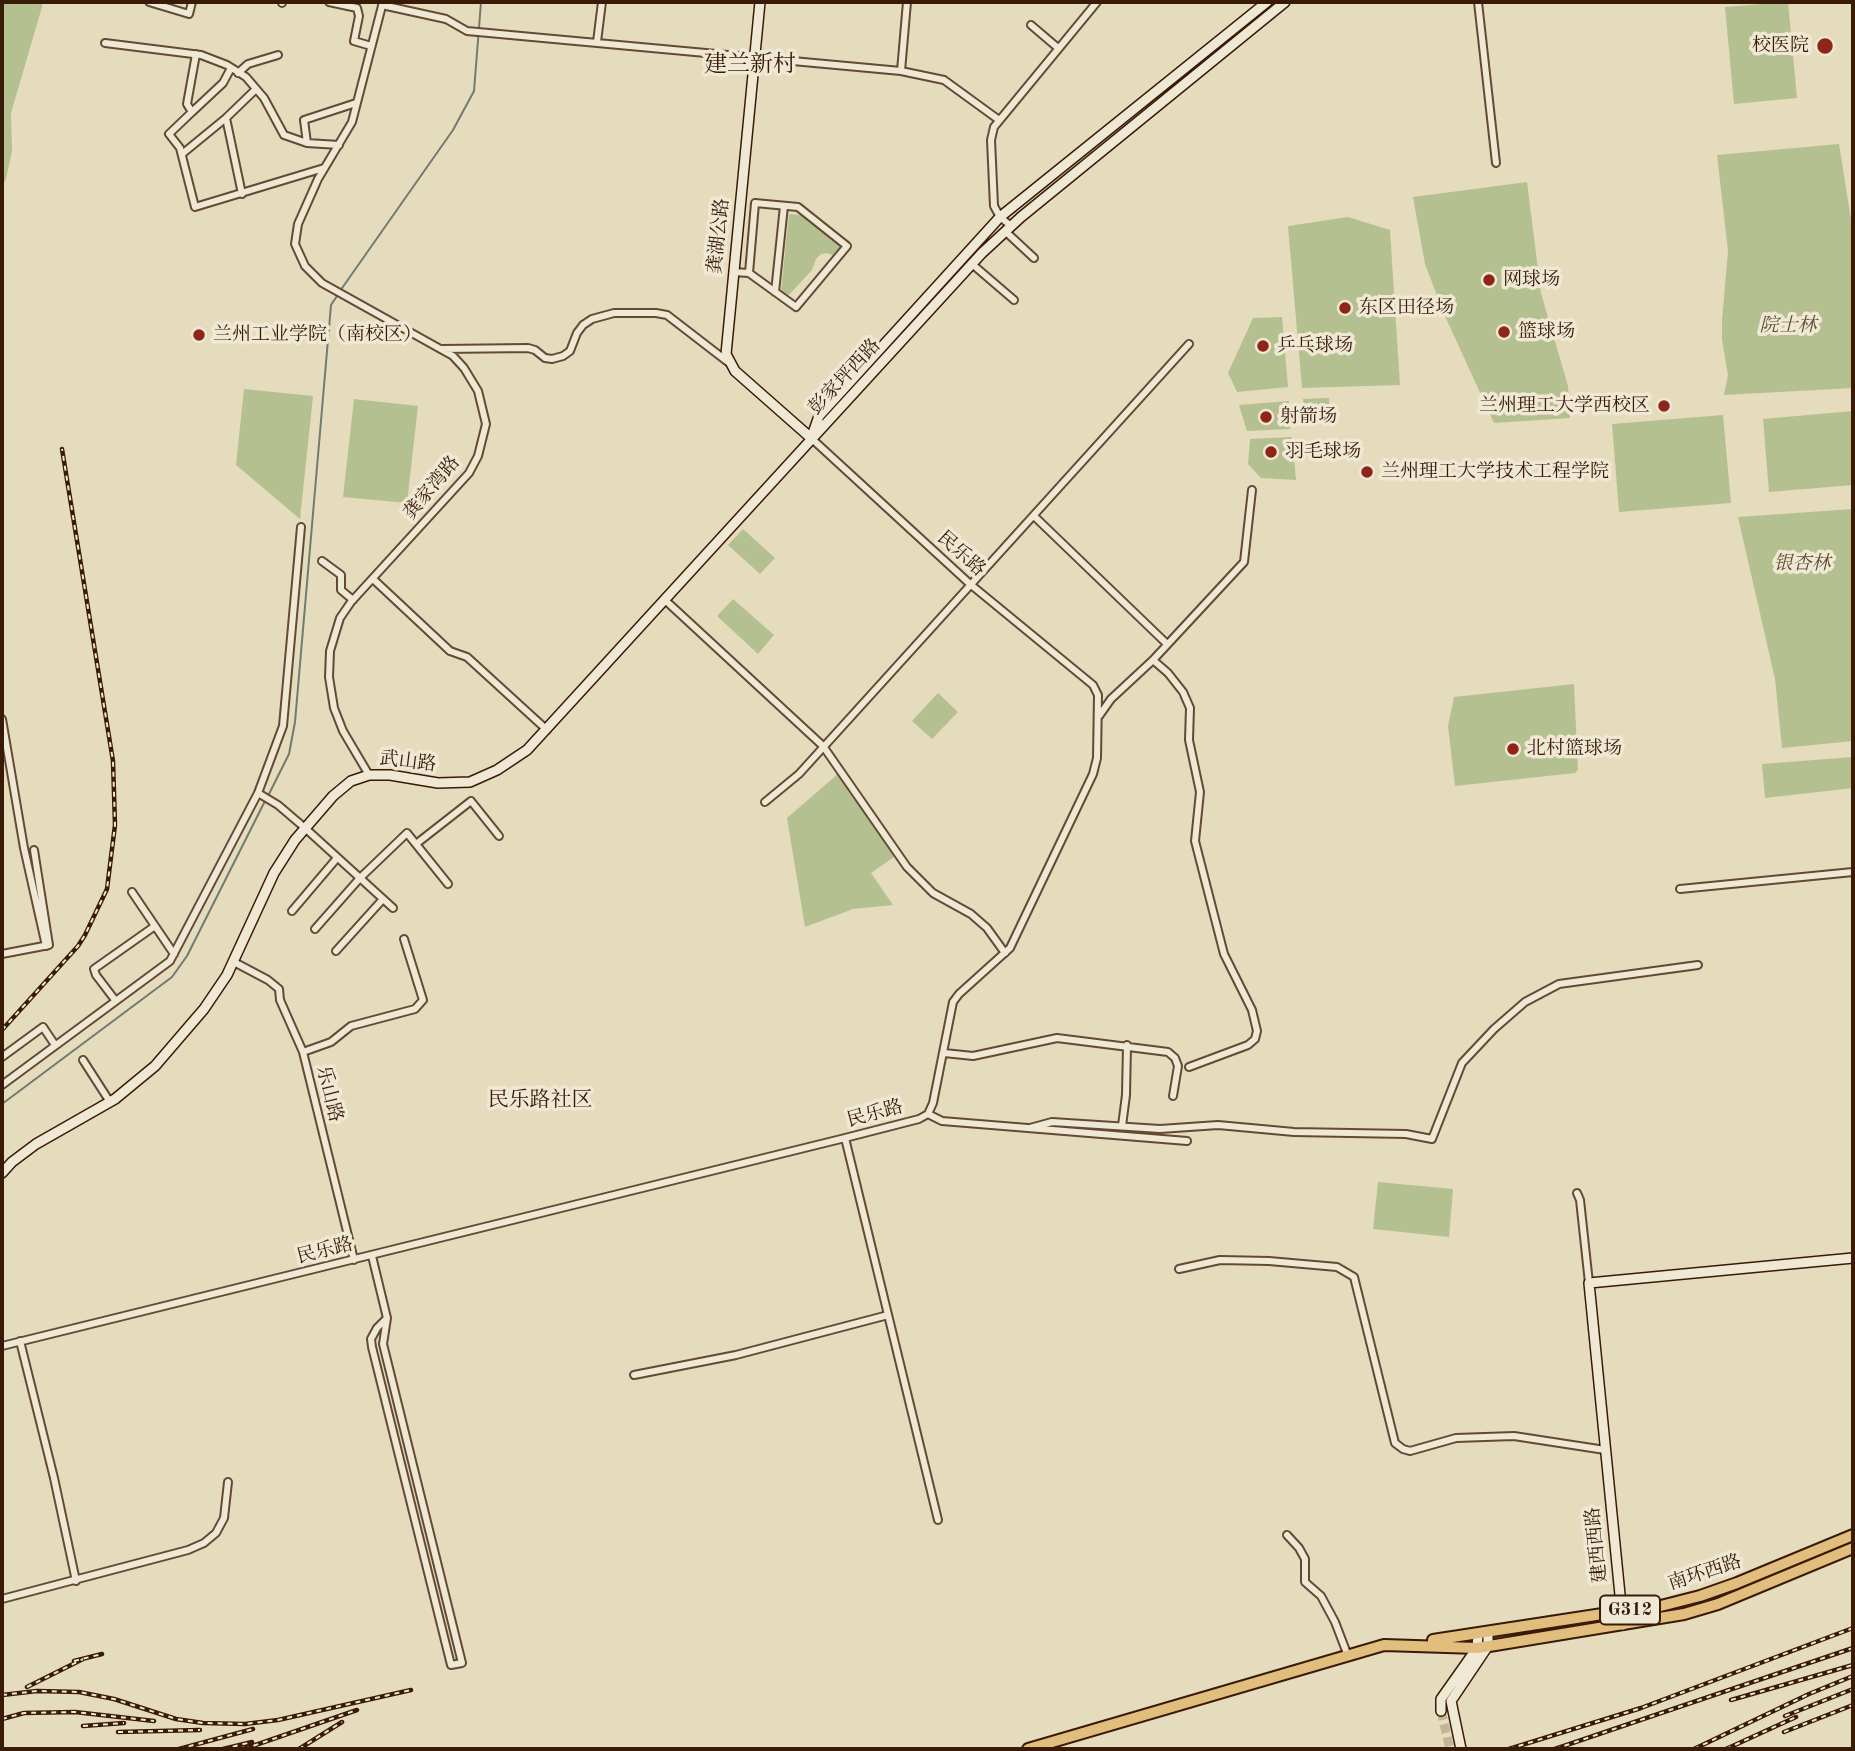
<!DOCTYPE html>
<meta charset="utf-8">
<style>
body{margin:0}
#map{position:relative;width:1855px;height:1751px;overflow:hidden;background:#e5dbbd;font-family:"Old Standard TT",serif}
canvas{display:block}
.frame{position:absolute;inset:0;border:4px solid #391a06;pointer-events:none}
</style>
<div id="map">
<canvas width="1855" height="1751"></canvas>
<div class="frame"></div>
</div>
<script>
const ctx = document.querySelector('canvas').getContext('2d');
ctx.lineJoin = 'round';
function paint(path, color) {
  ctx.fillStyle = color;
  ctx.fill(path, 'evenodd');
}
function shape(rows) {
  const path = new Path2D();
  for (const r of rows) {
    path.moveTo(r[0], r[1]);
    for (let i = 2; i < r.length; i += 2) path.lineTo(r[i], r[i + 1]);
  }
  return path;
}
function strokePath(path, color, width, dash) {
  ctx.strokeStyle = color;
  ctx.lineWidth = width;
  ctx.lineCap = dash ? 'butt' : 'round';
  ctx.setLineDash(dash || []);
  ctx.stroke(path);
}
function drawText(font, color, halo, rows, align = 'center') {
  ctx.font = font + ' "Old Standard TT","Noto Serif SC",serif';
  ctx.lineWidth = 7;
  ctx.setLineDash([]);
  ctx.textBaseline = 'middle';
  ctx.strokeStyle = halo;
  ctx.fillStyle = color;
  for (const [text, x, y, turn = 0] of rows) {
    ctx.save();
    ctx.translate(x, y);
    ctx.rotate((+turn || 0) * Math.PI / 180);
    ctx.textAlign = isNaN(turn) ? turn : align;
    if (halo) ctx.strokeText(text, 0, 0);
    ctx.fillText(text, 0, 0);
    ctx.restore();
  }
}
paint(shape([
 [2,2,42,2,42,7,11,113,12,151,6,179,2,187],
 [1788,2,1797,98,1734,104,1725,7],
 [1839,144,1853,232,1853,388,1724,395,1728,375,1722,340,1722,320,1728,251,1717,155],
 [1527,182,1541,293,1568,386,1570,418,1494,423,1444,314,1425,264,1413,197],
 [789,214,805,215,843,246,835,256,827,253,821,254,816,259,812,270,787,297,781,291],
 [1348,217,1390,230,1400,385,1302,388,1288,226],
 [1282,317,1288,387,1237,392,1228,373,1253,318],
 [244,389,313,396,300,519,236,465],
 [1329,398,1330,415,1304,417,1303,399],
 [354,399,418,406,407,503,343,497],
 [1289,401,1290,429,1247,431,1239,405],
 [1853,411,1853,485,1769,492,1763,419],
 [1723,415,1731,503,1619,512,1612,424],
 [1292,437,1296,480,1261,478,1248,464,1250,439],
 [1853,509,1853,741,1782,748,1775,679,1738,517],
 [743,529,775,558,760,574,728,545],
 [733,599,774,635,758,654,717,616],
 [1574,684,1578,770,1575,773,1455,786,1448,726,1454,697],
 [938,693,958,712,932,739,912,721],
 [1853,757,1853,788,1765,798,1762,764],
 [839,773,894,857,871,873,893,905,853,909,805,927,787,818],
 [1378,1182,1453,1189,1449,1237,1373,1229]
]), '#b5c091');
strokePath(shape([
 [340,291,453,130,474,91,481,2],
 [268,796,289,754,295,722,331,305,337,296],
 [2,1104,172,977,187,956,265,801]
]), '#717b6f', 2);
strokePath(shape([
 [1441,1711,1450,1749]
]), '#c3b498', 9, [9, 4.5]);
const street = shape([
 [149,2,189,14,192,2],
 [329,2,357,8,359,16,354,41,371,46],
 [1478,2,1496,163],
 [282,3,282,2],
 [382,5,446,19,467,31,901,71,944,80,999,120],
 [1031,25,1058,48],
 [597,42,602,2],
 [105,43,201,55,227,65,246,77,264,98,284,135,307,143,339,145],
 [196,54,187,104,192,112,223,83,231,68],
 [901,71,907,2],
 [238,73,248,64,278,55],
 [192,112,169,134,180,148,195,207,324,168],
 [226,118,242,194],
 [307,143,304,120,356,103],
 [182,154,226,118,256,89],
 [1011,226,1000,217,994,206,991,140,994,127,1097,2],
 [1005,231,1034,258],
 [972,264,1014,300],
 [733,272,749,273,796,307,847,246,798,207,755,203,749,273],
 [775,292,784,206],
 [442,349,528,348,535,350,545,358,552,359,563,356,570,351,577,333,583,325,592,319,614,313,656,313,667,315,728,362],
 [1034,516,1167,644],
 [301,527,283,726,258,793,278,805,305,828,393,908],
 [322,561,341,575,341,590,353,600],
 [373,579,450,651,467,657,547,730],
 [665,600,823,746,907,867,933,893,971,914,987,928,1005,953],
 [1153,660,1168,673,1183,692,1190,708,1189,740,1200,792,1195,841,1224,954,1252,1010,1257,1031,1255,1039,1248,1045,1189,1067],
 [1099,716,1111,699,1153,660,1244,562,1252,490],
 [2,719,24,848,46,946],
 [369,775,343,731,334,708,329,677,330,651,340,618,351,602,469,473,478,456,486,424,478,391,464,368,453,356,322,283,305,266,295,244,298,224,318,179,352,122,383,2],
 [765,802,799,774,1189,344],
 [416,844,471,801,499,836],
 [1680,889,1853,872],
 [132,892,174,954],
 [292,911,337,858],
 [315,929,360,878,407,833,448,884],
 [336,951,383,899],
 [2,954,49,945,34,850],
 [234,962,268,980,279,989,280,1000,303,1052,354,1260],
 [115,1000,96,975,94,969,155,926],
 [303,1052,331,1042,351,1026,415,1009,423,1000,404,939],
 [944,1053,973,1056,1057,1038,1168,1052,1175,1058,1178,1066,1173,1096],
 [2,1057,43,1027,55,1045],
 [83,1060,110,1102],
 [2,1085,170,961,258,793],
 [928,1114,942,1121,1187,1141],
 [1122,1126,1126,1095,1127,1045],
 [1030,1128,1052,1122,1160,1129,1218,1125,1294,1132,1406,1134,1432,1139,1462,1063,1494,1029,1525,1002,1559,984,1698,965],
 [845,1138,938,1520],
 [1577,1193,1580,1200,1589,1283],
 [372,1256,387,1318,383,1344,462,1663,451,1665,372,1347,371,1339,377,1328,387,1318],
 [1179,1269,1220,1260,1269,1261,1337,1267,1354,1277,1395,1443,1403,1449,1410,1451,1456,1438,1514,1436,1605,1450],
 [20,1341,54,1478,76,1581],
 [2,1346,845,1138,919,1119,928,1114,933,1103,953,1002,959,994,1010,948,1093,774,1097,758,1098,695,1093,685,970,584,811,438],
 [634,1375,736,1355,888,1315],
 [1287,1535,1299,1548,1305,1559,1305,1582,1321,1596,1335,1622,1348,1656],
 [2,1599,188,1550,204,1543,216,1533,224,1518,228,1482]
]);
const secondary = shape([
 [760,2,726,354,735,371,811,438],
 [812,436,819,416,1000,217,1267,2],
 [2,1173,12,1162,36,1144,115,1099,155,1066,204,1009,227,975,274,873,295,840,333,796,351,781,369,775,390,775,438,783,470,782,497,770,527,750,982,253,1021,217,1285,2],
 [1623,1625,1589,1283,1853,1258],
 [1441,1711,1441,1699,1477,1648,1478,1634],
 [1461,1749,1451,1701,1488,1646,1488,1632]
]);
const highway = shape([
 [1433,1640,1622,1611,1649,1609,1700,1596,1737,1583,1853,1535],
 [1028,1749,1384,1645,1477,1648,1684,1614,1718,1604,1853,1548]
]);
strokePath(street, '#644a34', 10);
strokePath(secondary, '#391a06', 12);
strokePath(highway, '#391a06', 14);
strokePath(street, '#eee8d4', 6);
strokePath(secondary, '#eee8d4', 9);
strokePath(highway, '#e2be7e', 10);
const rail = shape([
 [2,1030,78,946,85,935,107,889,115,825,113,761,62,449],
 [74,1661,102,1654],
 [27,1687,83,1659],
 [2,1695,37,1691,79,1692,114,1699,176,1719,203,1723,245,1724,278,1720,411,1690],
 [1731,1700,1853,1665],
 [1785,1716,1853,1689],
 [2,1719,24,1713,75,1712,154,1721],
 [83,1726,124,1723],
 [118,1732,200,1730],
 [1784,1732,1853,1705],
 [179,1749,253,1729],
 [223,1749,252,1742],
 [244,1749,357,1710],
 [299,1749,342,1722],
 [1509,1749,1641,1708,1853,1628],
 [1555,1749,1853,1648],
 [1694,1749,1809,1694,1853,1676],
 [1726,1749,1796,1717]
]);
strokePath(rail, '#391a06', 4.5);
strokePath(rail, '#eee8d4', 2, [5]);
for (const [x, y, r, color] of [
 [1825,46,9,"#8f2418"],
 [1489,280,7,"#8f2418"],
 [1345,308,7,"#8f2418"],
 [1504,332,7,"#8f2418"],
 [199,335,7,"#8f2418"],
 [1263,346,7,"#8f2418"],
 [1664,406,7,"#8f2418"],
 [1266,417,7,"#8f2418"],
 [1271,452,7,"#8f2418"],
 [1367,472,7,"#8f2418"],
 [1513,749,7,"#8f2418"]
]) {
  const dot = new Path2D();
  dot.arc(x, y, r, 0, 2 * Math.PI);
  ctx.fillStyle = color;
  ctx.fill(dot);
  strokePath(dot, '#eee8d4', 2.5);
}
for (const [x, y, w] of [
 [1630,1610,60]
]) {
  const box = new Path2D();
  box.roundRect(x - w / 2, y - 14.5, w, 29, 5);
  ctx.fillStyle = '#eee8d4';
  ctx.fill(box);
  strokePath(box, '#391a06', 2);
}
drawText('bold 18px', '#391a06', null, [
 ["G312",1630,1610]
]);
drawText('19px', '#391a06', '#eee8d4', [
 ["校医院",1809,46,"right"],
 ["网球场",1503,280],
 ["东区田径场",1359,308],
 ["篮球场",1518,332],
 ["兰州工业学院（南校区）",213,335],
 ["乒乓球场",1277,346],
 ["兰州理工大学西校区",1650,406,"right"],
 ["射箭场",1280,417],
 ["羽毛球场",1285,452],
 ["兰州理工大学技术工程学院",1381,472],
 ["北村篮球场",1527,749]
], 'left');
drawText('19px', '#391a06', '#eee8d4', [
 ["龚湖公路",719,236,-84],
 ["彭家坪西路",845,377,-47],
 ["龚家湾路",432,488,-50],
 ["民乐路",961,554,42],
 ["武山路",408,762,7],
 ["乐山路",329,1094,76],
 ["民乐路",875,1114,-15],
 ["民乐路",325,1251,-14],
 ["建西西路",1597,1545,-96],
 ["南环西路",1705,1573,-18]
]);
drawText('italic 19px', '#5e4c30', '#eee8d4', [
 ["院士林",1788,326],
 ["银杏林",1802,564]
]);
drawText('21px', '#391a06', '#eee8d4', [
 ["民乐路社区",540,1100]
]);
drawText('23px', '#391a06', '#eee8d4', [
 ["建兰新村",750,65]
]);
</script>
